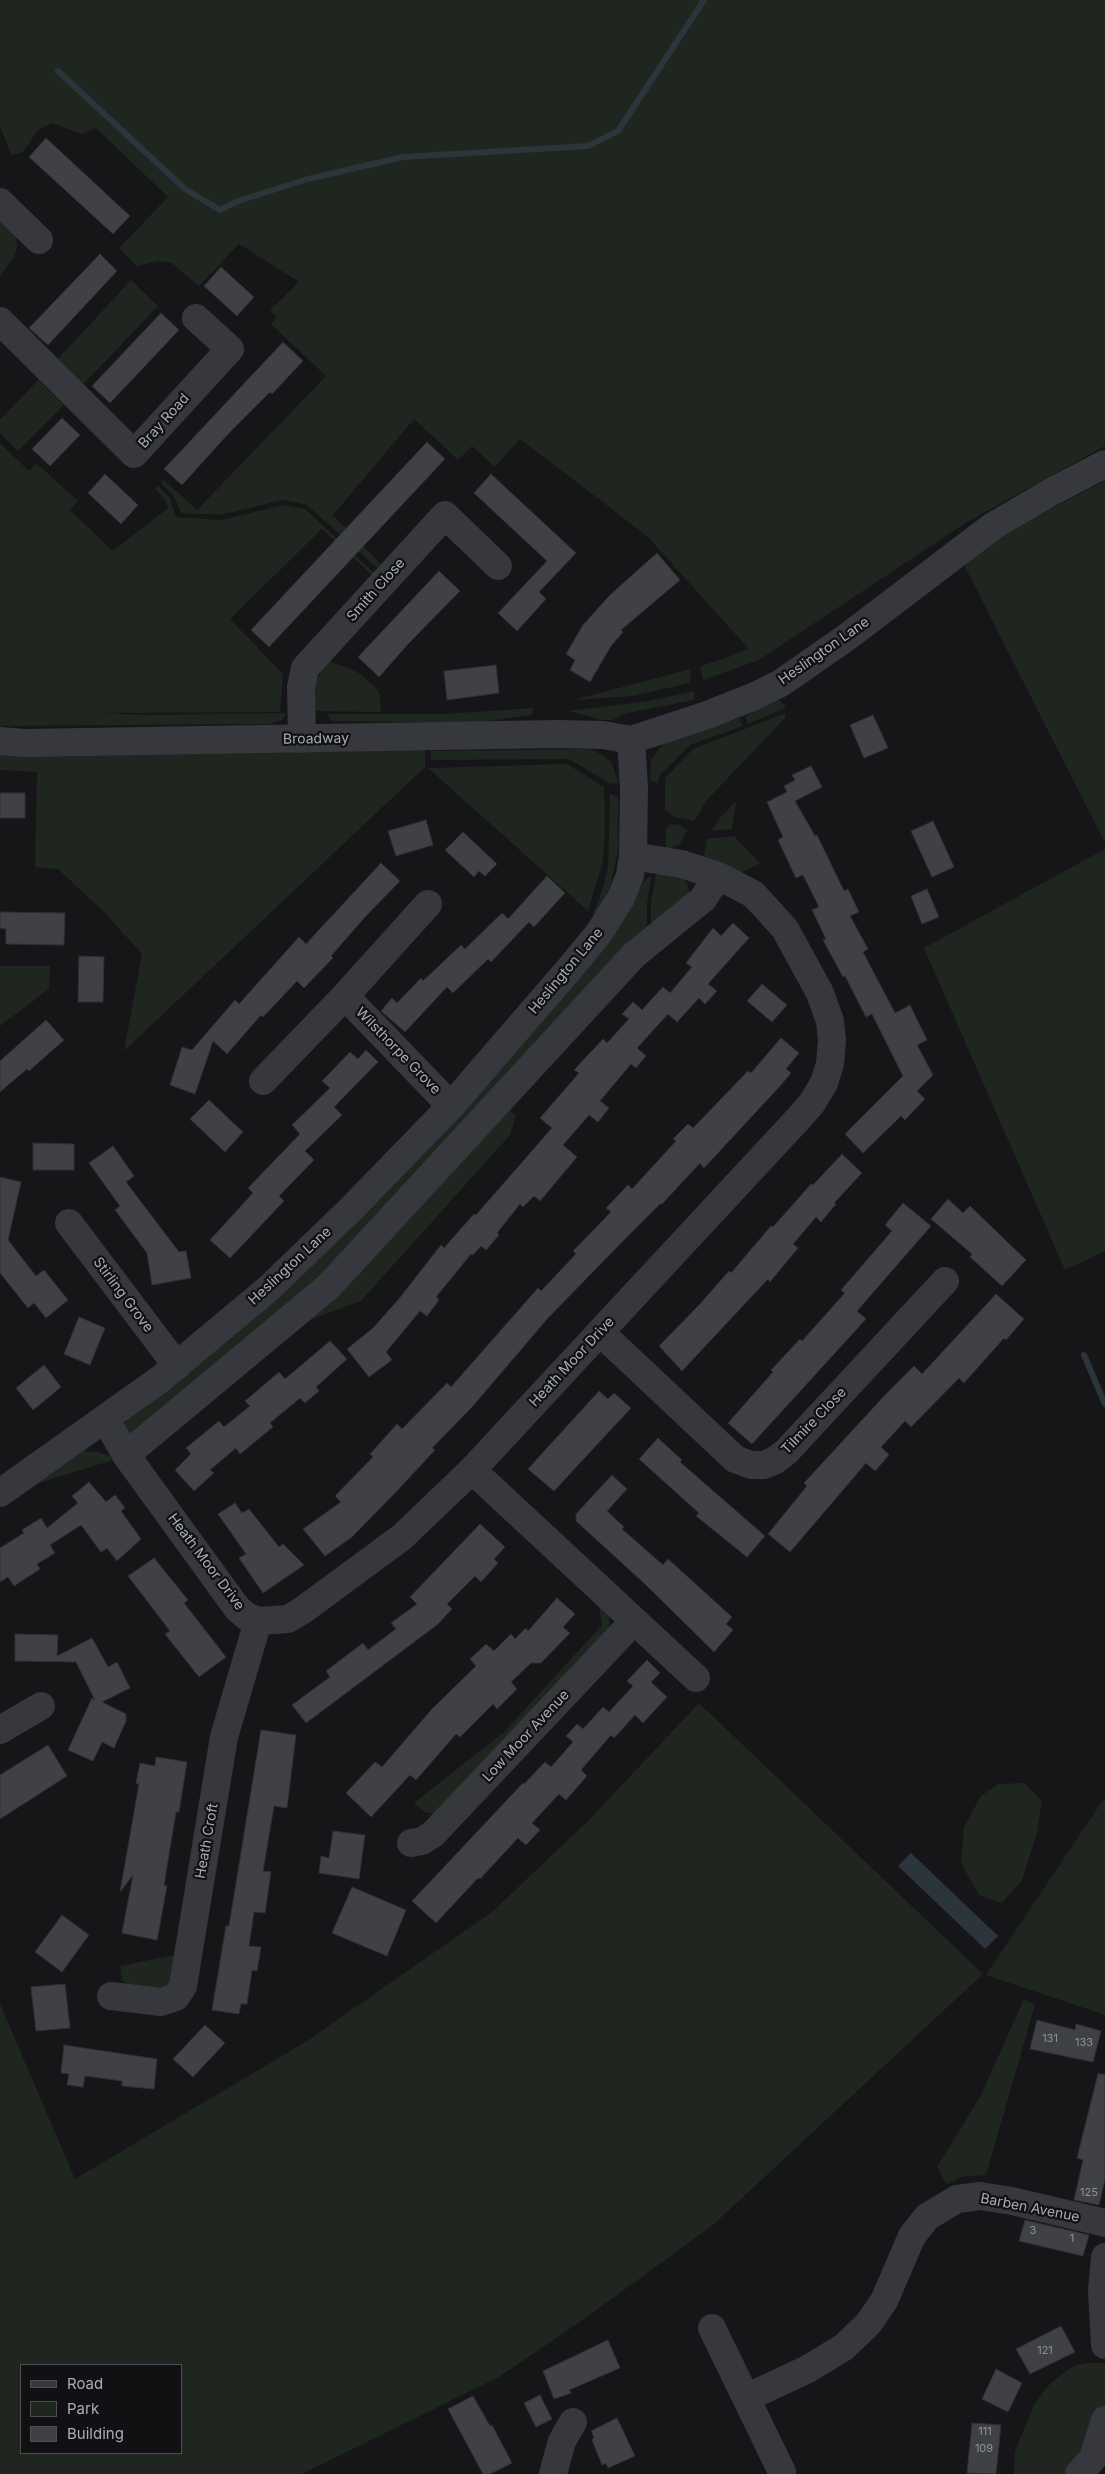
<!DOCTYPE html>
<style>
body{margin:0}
#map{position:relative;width:1105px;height:2474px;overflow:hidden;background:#161618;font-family:Inter,sans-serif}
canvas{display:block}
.legend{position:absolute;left:20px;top:2364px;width:162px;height:90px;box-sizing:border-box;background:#111113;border:1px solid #4d4f55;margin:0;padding:6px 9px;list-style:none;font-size:15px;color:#a8adb8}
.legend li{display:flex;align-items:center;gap:10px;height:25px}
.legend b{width:25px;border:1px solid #4d4f55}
</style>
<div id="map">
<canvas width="1105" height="2474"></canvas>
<ul class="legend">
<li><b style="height:6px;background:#37383d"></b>Road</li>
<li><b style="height:14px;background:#1e261f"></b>Park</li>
<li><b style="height:14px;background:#404145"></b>Building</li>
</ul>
</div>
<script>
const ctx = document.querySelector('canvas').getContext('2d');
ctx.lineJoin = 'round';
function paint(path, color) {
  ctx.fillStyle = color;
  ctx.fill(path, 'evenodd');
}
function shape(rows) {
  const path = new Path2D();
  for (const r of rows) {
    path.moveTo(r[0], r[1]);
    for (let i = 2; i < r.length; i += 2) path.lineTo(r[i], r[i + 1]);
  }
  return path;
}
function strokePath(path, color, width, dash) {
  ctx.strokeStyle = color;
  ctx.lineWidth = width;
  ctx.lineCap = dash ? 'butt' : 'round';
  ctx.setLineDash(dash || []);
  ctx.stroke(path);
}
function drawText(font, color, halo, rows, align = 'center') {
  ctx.font = font + ' Inter,sans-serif';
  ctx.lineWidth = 4.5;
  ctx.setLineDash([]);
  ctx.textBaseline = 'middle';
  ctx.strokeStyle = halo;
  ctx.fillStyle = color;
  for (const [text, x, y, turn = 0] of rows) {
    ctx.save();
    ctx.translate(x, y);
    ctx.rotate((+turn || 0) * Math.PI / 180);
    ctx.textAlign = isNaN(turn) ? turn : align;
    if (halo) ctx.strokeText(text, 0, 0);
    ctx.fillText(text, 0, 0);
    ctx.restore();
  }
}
paint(shape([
 [0,0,1105,0,1105,446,967,522,759,660,703,680,700,666,729,657,748,648,647,536,520,439,495,467,472,446,458,460,414,419,333,515,381,564,377,568,307,505,283,500,220,515,181,513,174,497,161,483,164,480,197,510,326,376,271,324,277,317,270,310,299,282,239,244,199,286,172,263,159,261,137,266,119,248,168,197,96,128,82,134,52,123,38,130,23,152,11,155,0,126],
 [0,221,16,237,17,247,14,257,0,276],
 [131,280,158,306,80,388,55,362],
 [38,380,64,405,18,451,0,433,0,420],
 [0,443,29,471,36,463,78,501,70,510,113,551,168,508,165,500,155,489,158,486,170,498,176,517,221,520,284,505,305,509,374,573,372,575,322,529,230,619,283,674,280,712,102,713,144,715,285,713,285,716,282,720,268,724,0,726],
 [1105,481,1105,843,961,559,1003,533],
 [330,661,359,673,375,687,380,695,381,712,315,711,315,684,323,667],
 [691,669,690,683,632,696,573,700],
 [694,691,694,700,623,714,613,720,602,720,568,711,649,701],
 [779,700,786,706,783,709,748,724,745,716],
 [534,708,531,715,473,723,331,721,326,714,444,714],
 [786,713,785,718,707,800,694,821,674,817,665,810,665,778,693,749],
 [740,718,743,726,690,745,659,776,658,783,650,780,651,760,663,744,673,738],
 [425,746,425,767,124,1051,142,954,104,912,58,869,35,867,37,772,0,770,0,749],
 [588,749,599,753,611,762,619,783,611,784,569,759,431,760,431,751],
 [567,764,604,787,605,831,603,861,588,911,428,768],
 [610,794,618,797,618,851,609,892,597,918,593,913,599,900,608,869],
 [736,801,732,829,711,831,720,818],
 [671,824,680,825,688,830,679,845,666,850,666,829],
 [734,836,760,863,741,873,705,859,704,855,707,839],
 [1105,849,1105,1251,1065,1270,924,948],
 [656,873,674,874,685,879,690,893,651,925,651,902],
 [652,875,647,903,647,926,650,933,331,1275,129,1435,124,1424,127,1420,219,1347,618,927,644,881],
 [0,966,50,966,49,989,0,1026],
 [507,1108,516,1115,510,1135,361,1301,307,1321],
 [84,1451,98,1452,109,1456,113,1460,36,1484],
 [598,1602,609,1611,610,1634,436,1814,424,1812,414,1803,504,1732,602,1625],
 [699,1703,983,1974,713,2225,591,2314,499,2377,302,2474,0,2474,0,2004,75,2179,307,2041,492,1912,589,1820],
 [21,2365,181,2365,181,2453,21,2453],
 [1025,1783,1042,1801,1037,1833,1022,1880,1002,1903,979,1895,961,1863,964,1827,981,1796,998,1784],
 [1105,1797,1105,2015,986,1975],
 [174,1955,170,1987,134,1989,122,1980,120,1966],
 [1024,1999,1035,2005,986,2175,960,2177,947,2185,937,2167,980,2097],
 [1087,2363,1105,2363,1105,2420,1079,2474,1014,2474,1015,2451,1034,2405,1048,2386,1063,2373,1076,2365]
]), '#1e261f');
paint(shape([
 [911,1853,998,1936,985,1949,898,1866]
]), '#2c353c');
strokePath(shape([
 [58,71,185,189,220,210,241,200,308,179,403,157,588,146,618,131,704,0],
 [1084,1355,1105,1404]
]), '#2c353c', 6);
const building = shape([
 [46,138,130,216,113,234,29,157,46,138],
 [100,254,117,271,48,345,29,328,100,254],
 [221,267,254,297,237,316,204,286,221,267],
 [161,313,179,330,110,403,92,386,161,313],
 [283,342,303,361,272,394,270,392,229,433,182,485,164,469,283,342],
 [62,418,80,435,50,466,32,449,62,418],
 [427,442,445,459,269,647,251,630,427,442],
 [105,474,138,505,121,524,88,493,105,474],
 [491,474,576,553,539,592,546,599,517,631,498,613,547,561,474,493,491,474],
 [657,553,680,580,621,630,623,632,611,646,590,682,570,670,575,660,566,654,583,625,610,595,657,553],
 [439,571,460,591,409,643,379,677,358,657,439,571],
 [496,665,499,693,447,700,444,671,496,665],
 [873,715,888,748,864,758,850,725,873,715],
 [811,766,822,787,795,801,815,836,817,835,844,891,848,889,859,912,850,916,868,949,863,952,895,1013,910,1005,927,1040,917,1045,933,1075,917,1091,925,1099,905,1120,901,1116,863,1153,845,1134,903,1076,872,1014,866,1017,845,976,843,977,823,940,826,939,812,910,819,907,803,875,796,878,778,840,783,837,767,802,787,792,784,786,795,780,792,775,811,766],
 [0,793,25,793,25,818,0,818,0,793],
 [426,820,433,845,396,856,388,831,426,820],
 [933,821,954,867,932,877,911,831,933,821],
 [463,832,497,864,485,876,479,871,474,877,445,850,463,832],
 [381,863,400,881,365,917,331,956,333,958,304,988,297,981,263,1017,261,1015,227,1054,213,1041,195,1094,170,1085,182,1047,192,1050,235,1000,239,1004,299,937,306,944,381,863],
 [547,876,565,893,534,927,529,922,491,962,488,959,453,993,447,987,405,1032,381,1011,392,998,397,1003,421,978,423,981,461,945,465,949,502,913,508,919,547,876],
 [927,889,939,917,922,924,911,896,927,889],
 [0,912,65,913,64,945,6,944,6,929,0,928,0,912],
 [733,923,749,938,708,984,717,991,705,1004,699,998,677,1022,668,1014,637,1048,646,1056,636,1068,631,1064,600,1101,609,1108,598,1122,589,1115,563,1145,577,1157,540,1201,534,1196,523,1207,520,1204,497,1233,499,1235,486,1250,481,1246,473,1255,471,1254,436,1297,439,1300,427,1316,420,1311,386,1352,392,1360,369,1377,347,1349,373,1328,398,1300,441,1245,444,1248,474,1214,476,1215,552,1128,540,1118,579,1073,574,1070,603,1039,607,1043,629,1019,622,1014,633,1002,642,1010,663,987,670,993,692,967,686,963,713,928,721,936,733,923],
 [79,956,104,957,103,1002,78,1002,79,956],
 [762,984,787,1005,772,1022,747,1001,762,984],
 [46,1020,64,1040,29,1071,27,1069,0,1092,0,1061,46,1020],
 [781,1038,799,1053,786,1069,791,1073,781,1085,704,1168,700,1163,662,1204,661,1203,625,1239,548,1318,472,1407,432,1448,435,1450,394,1494,352,1537,325,1556,303,1529,341,1502,335,1496,373,1457,370,1454,397,1424,402,1429,447,1383,451,1387,538,1288,541,1291,576,1254,573,1251,611,1212,606,1208,628,1185,632,1189,676,1141,673,1139,688,1124,693,1128,748,1071,751,1073,781,1038],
 [366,1050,378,1062,334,1107,342,1115,305,1151,314,1160,279,1196,284,1201,230,1258,210,1240,253,1193,248,1188,300,1134,292,1125,330,1088,322,1081,350,1052,358,1059,366,1050],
 [209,1100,243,1132,225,1152,190,1119,209,1100],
 [33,1143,74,1144,74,1170,33,1170,33,1143],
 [113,1146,134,1176,126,1182,179,1252,186,1251,191,1278,152,1285,147,1253,115,1210,120,1206,89,1163,113,1146],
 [842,1154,862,1173,834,1203,836,1204,821,1222,816,1217,793,1244,798,1248,770,1282,768,1279,682,1371,659,1346,700,1304,729,1271,731,1273,771,1226,773,1227,811,1184,813,1185,842,1154],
 [0,1177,21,1182,8,1240,36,1276,44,1270,68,1300,46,1318,34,1303,28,1308,0,1273,0,1177],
 [948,1199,963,1213,970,1206,1026,1260,1002,1286,970,1257,972,1254,931,1219,948,1199],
 [903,1203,931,1226,857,1311,866,1319,752,1444,728,1423,773,1372,771,1370,800,1339,802,1341,845,1293,841,1290,892,1231,885,1225,903,1203],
 [996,1294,1024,1319,1006,1340,1004,1338,964,1383,959,1378,911,1427,905,1421,881,1447,889,1455,875,1471,866,1463,790,1552,768,1534,807,1486,804,1483,887,1393,914,1366,922,1374,996,1294],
 [79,1317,105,1328,90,1365,64,1354,79,1317],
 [330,1341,347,1359,316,1387,319,1391,305,1403,300,1398,270,1423,273,1427,240,1454,236,1448,210,1470,214,1473,194,1491,175,1470,191,1454,186,1448,219,1421,224,1427,250,1406,245,1401,279,1372,285,1379,330,1341],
 [44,1365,61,1387,33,1410,16,1388,44,1365],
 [599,1391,608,1399,614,1393,631,1408,554,1491,528,1469,599,1391],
 [658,1438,682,1460,680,1462,765,1536,747,1557,696,1516,699,1513,639,1459,658,1438],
 [612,1475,627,1489,607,1511,624,1527,622,1529,663,1565,668,1559,732,1617,726,1624,733,1630,714,1652,645,1584,576,1521,576,1514,612,1475],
 [89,1482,106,1502,115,1495,125,1508,121,1511,141,1539,117,1561,107,1548,101,1552,81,1525,50,1545,55,1553,37,1564,40,1569,14,1586,8,1577,0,1582,0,1548,24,1533,22,1530,41,1518,47,1528,78,1503,72,1496,89,1482],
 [235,1503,242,1513,249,1509,279,1547,283,1544,304,1565,263,1593,239,1558,246,1554,218,1514,235,1503],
 [480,1524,505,1547,494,1559,498,1563,481,1582,475,1576,447,1604,452,1609,438,1624,306,1723,292,1705,330,1677,326,1671,363,1643,368,1650,396,1629,391,1623,417,1604,410,1597,480,1524],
 [154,1558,188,1600,184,1603,226,1657,199,1677,165,1634,170,1631,128,1576,154,1558],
 [557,1598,575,1614,563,1627,570,1633,541,1663,531,1663,511,1682,517,1689,497,1709,493,1704,460,1737,456,1734,416,1780,410,1775,371,1817,346,1793,375,1762,382,1767,432,1709,476,1666,470,1659,486,1644,494,1651,511,1634,515,1639,526,1628,528,1631,557,1598],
 [15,1634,58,1635,57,1656,92,1638,108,1667,117,1662,130,1688,102,1702,126,1714,126,1721,114,1748,102,1742,93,1761,68,1750,92,1698,95,1700,76,1662,15,1661,15,1634],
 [647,1660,660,1673,651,1682,667,1697,643,1723,635,1715,614,1738,611,1735,581,1770,587,1776,566,1800,559,1794,532,1823,540,1830,526,1845,518,1838,480,1879,478,1878,436,1923,412,1901,523,1783,524,1784,545,1762,551,1767,573,1742,566,1736,577,1724,583,1729,603,1707,609,1712,633,1686,627,1681,647,1660],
 [261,1730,296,1735,287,1808,274,1806,263,1871,271,1872,265,1913,254,1912,249,1946,261,1947,257,1971,252,1970,247,2004,241,2004,239,2014,212,2010,226,1926,229,1926,261,1730],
 [48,1745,67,1776,0,1819,0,1775,48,1745],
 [156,1757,187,1762,179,1812,176,1812,164,1885,167,1886,157,1940,122,1933,133,1875,120,1892,139,1784,136,1783,140,1763,155,1766,156,1757],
 [333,1831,365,1835,359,1879,319,1873,321,1856,329,1858,333,1831],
 [352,1887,406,1910,387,1956,332,1933,352,1887],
 [62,1915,89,1935,62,1972,35,1952,62,1915],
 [65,1984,70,2028,36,2031,31,1987,65,1984],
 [1037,2020,1075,2030,1076,2024,1101,2031,1093,2062,1030,2049,1037,2020],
 [205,2025,225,2043,193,2077,173,2059,205,2025],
 [64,2045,157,2059,154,2089,122,2086,122,2081,85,2076,83,2087,67,2085,69,2074,61,2073,64,2045],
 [1098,2074,1105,2074,1105,2179,1099,2205,1074,2200,1083,2160,1077,2158,1098,2074],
 [1025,2220,1089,2235,1083,2256,1019,2241,1025,2220],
 [1061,2326,1075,2352,1030,2374,1016,2349,1061,2326],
 [608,2340,620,2368,569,2390,571,2393,554,2399,543,2371,608,2340],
 [996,2369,1022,2383,1008,2412,982,2399,996,2369],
 [540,2395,552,2419,536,2427,524,2403,540,2395],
 [473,2396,490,2426,492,2425,512,2463,490,2474,483,2474,448,2409,473,2396],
 [617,2418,635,2456,608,2468,606,2463,602,2465,592,2440,594,2437,591,2431,617,2418],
 [972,2423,1001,2425,996,2474,967,2473,972,2423]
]);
paint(building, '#404145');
strokePath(building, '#303034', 1);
strokePath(shape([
 [0,202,39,240],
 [0,321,134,454,230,349,196,318],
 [302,739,301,687,305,668,445,515,498,566],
 [631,740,707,715,755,696,781,683,847,637,993,526,1051,492,1105,464],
 [0,741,25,743,558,734,603,735,631,740],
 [345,996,451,1106],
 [263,1081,345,996,428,904],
 [69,1223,177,1366],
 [600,1332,735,1459,751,1465,763,1465,774,1461,786,1452,945,1281],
 [106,1420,126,1455,237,1608,246,1616,258,1621,288,1619,303,1610,402,1537,472,1470,798,1119,812,1103,824,1083,830,1064,832,1040,830,1021,820,993,785,929,767,909,753,894,718,876,682,864,633,856],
 [126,1455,328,1287,634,955,703,899,718,876],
 [472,1470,696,1678],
 [0,1493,159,1380,268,1289,352,1208,451,1106,571,967,599,933,621,898,630,875,633,856,634,788,631,740],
 [0,1730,41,1706],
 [411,1843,422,1841,433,1834,634,1621],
 [111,1996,161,2002,176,1997,183,1986,224,1737,258,1621],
 [1105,2257,1102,2291,1105,2345],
 [712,2328,782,2472],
 [746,2398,808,2369,844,2347,868,2324,884,2301,912,2236,927,2217,957,2199,980,2196,1012,2201,1105,2223],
 [553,2474,562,2441,573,2422],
 [1079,2474,1093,2458,1105,2420]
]), '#37383d', 28);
drawText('11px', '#8e929b', null, [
 ["131",1050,2039],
 ["133",1084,2043],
 ["125",1089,2193],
 ["3",1033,2231],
 ["1",1072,2239],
 ["121",1045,2351],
 ["111",985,2432],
 ["109",984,2449]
]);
drawText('14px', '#a8adb8', '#111113', [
 ["Bray Road",164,421,-48],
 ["Smith Close",376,590,-48],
 ["Heslington Lane",824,651,-35],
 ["Broadway",316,739,-1],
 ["Heslington Lane",566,971,-50],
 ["Wilsthorpe Grove",398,1051,46],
 ["Heslington Lane",290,1266,-43],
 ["Stirling Grove",123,1295,53],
 ["Heath Moor Drive",572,1362,-47],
 ["Tilmire Close",814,1421,-46],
 ["Heath Moor Drive",206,1562,53],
 ["Low Moor Avenue",526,1736,-47],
 ["Heath Croft",207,1841,-80],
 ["Barben Avenue",1030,2208,11]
]);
</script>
